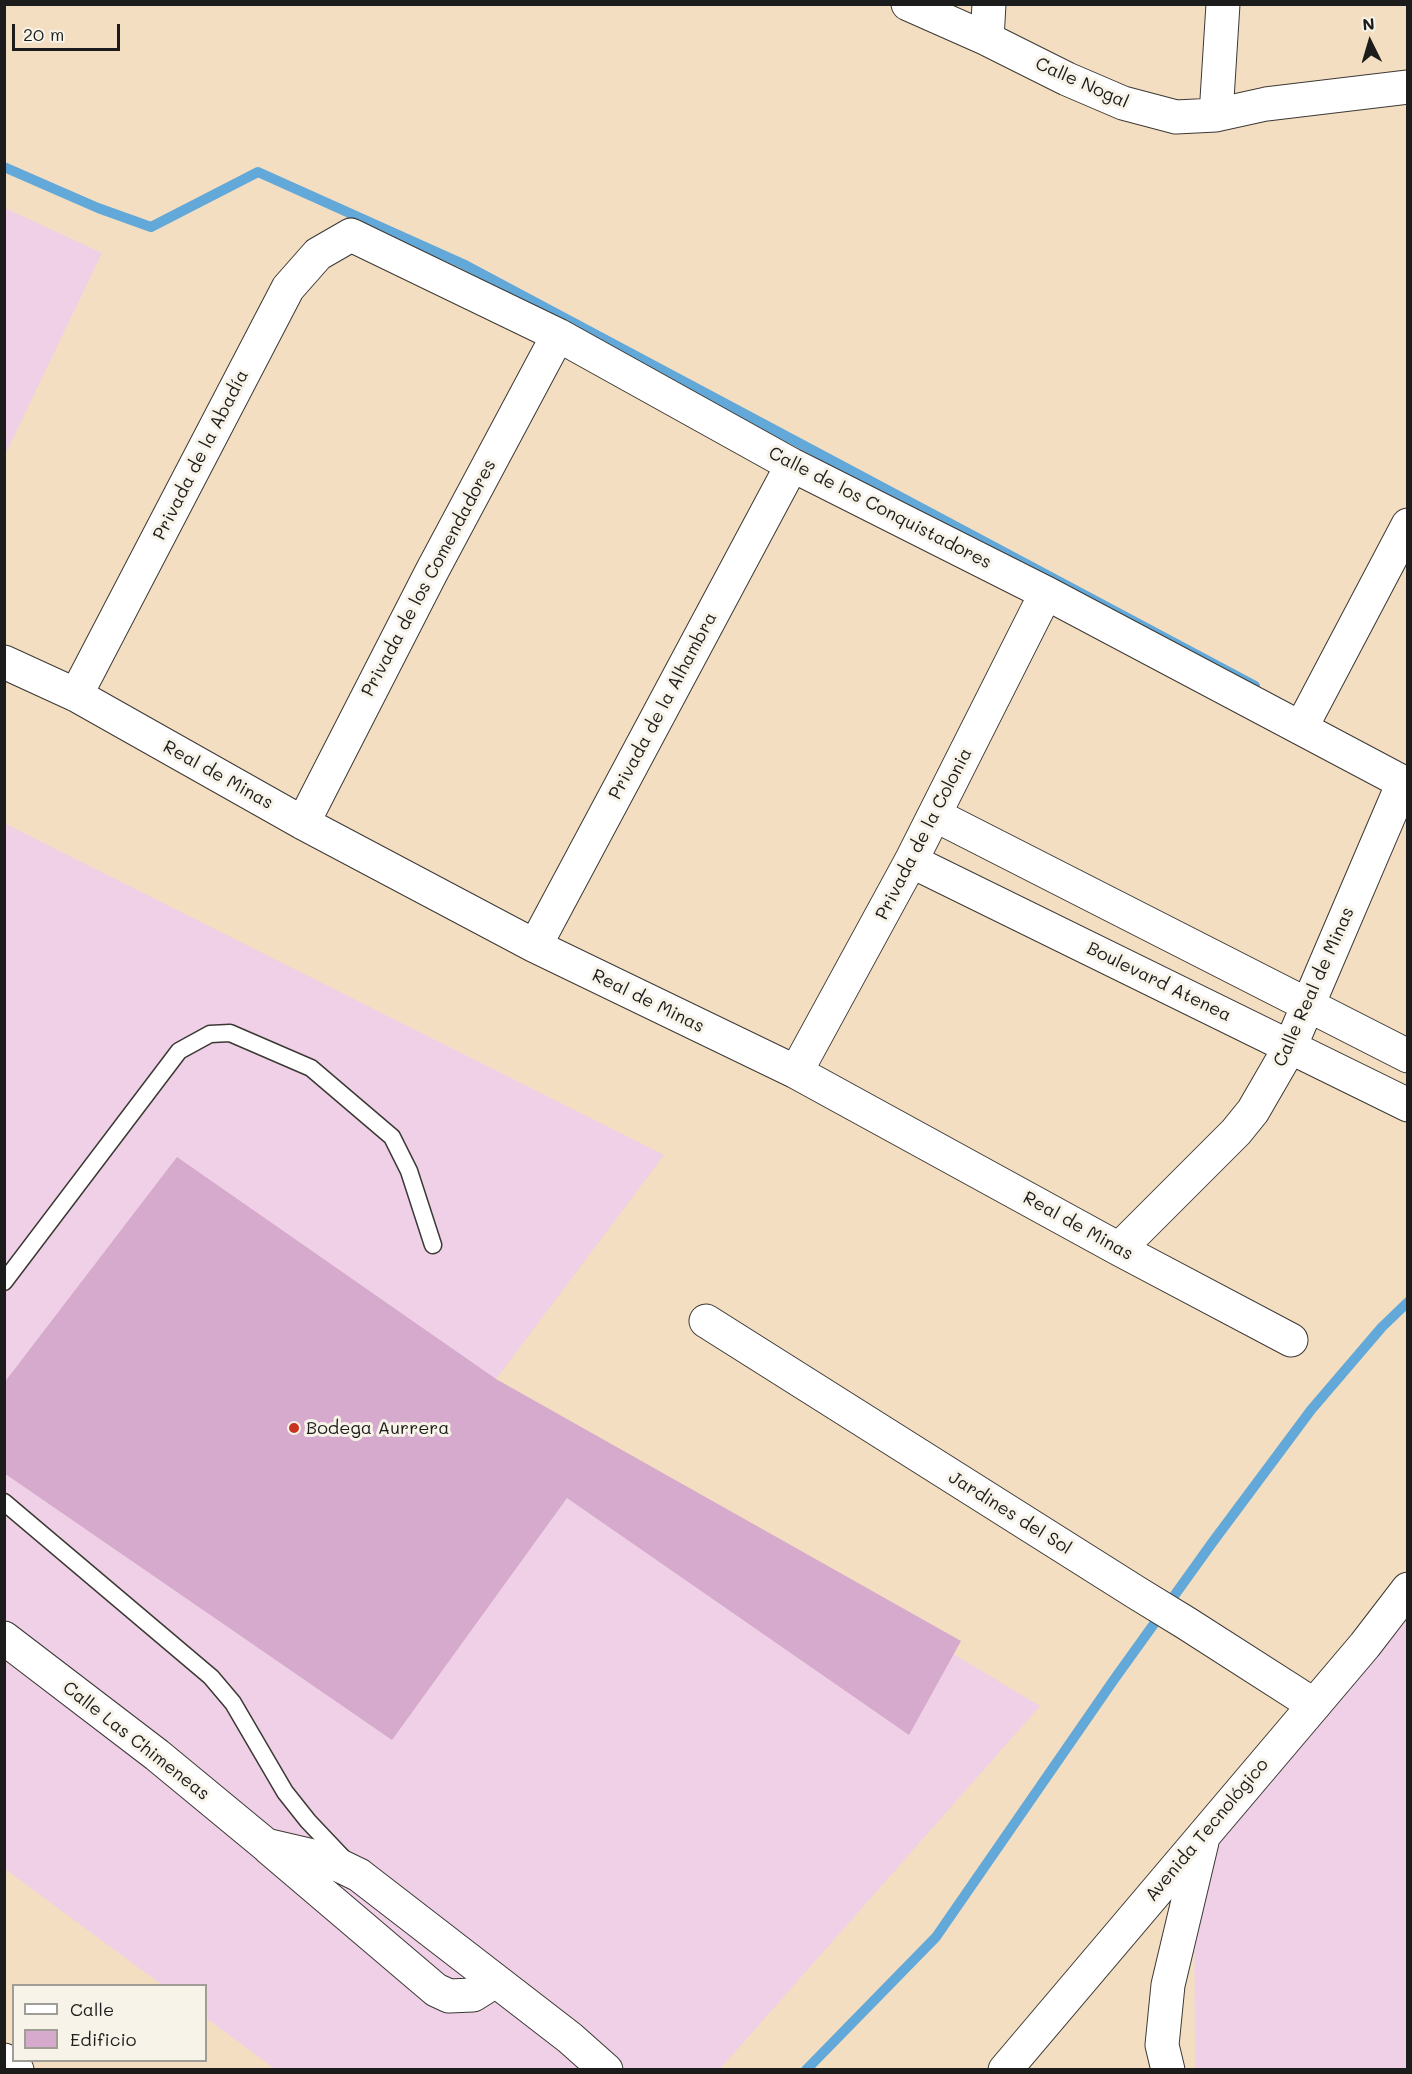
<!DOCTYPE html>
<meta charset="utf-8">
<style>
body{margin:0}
#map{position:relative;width:1412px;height:2074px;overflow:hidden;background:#f4dec1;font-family:Mali,sans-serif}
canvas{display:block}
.frame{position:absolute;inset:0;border:6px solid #1c1c1c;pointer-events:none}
.legend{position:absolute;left:12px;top:1984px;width:195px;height:78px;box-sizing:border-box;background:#f7f3e8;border:2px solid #9f9d96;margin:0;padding:8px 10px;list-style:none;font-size:18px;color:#1c1c1c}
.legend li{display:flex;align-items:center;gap:12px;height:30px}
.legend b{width:30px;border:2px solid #9f9d96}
.north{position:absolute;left:1340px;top:12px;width:60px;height:60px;-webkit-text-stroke:4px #f7f3e8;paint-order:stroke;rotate:355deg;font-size:16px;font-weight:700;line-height:24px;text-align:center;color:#1c1c1c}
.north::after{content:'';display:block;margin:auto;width:21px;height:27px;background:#1c1c1c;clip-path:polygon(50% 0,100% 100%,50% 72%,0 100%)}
.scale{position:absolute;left:12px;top:24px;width:108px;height:27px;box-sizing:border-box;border:3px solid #1c1c1c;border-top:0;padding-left:8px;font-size:18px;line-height:21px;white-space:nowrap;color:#1c1c1c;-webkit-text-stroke:4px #f7f3e8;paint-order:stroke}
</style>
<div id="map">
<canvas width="1412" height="2074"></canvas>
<div class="frame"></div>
<ul class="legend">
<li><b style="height:8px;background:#fff"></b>Calle</li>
<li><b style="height:16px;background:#d5aacc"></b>Edificio</li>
</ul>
<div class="north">N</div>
<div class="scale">20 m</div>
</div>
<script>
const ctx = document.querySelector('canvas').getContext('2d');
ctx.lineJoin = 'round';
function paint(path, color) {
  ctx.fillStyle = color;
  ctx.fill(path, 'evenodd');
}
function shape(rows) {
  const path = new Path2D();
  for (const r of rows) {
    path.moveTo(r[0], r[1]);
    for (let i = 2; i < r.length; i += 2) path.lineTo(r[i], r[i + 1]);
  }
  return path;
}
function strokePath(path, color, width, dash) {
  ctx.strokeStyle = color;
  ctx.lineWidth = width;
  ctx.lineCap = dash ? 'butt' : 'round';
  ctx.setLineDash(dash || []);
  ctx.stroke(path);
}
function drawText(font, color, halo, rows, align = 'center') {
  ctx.font = font + ' Mali,sans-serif';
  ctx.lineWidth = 6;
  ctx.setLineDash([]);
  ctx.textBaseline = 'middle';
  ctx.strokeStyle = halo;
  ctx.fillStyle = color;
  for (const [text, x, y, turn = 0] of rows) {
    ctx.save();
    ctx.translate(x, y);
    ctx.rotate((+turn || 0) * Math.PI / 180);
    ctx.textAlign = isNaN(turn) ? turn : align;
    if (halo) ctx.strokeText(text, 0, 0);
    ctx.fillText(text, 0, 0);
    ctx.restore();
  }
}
paint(shape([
 [5,208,102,253,5,455],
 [4,823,664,1155,496,1379,1040,1706,720,2069,275,2069,206,2018,206,1986,162,1985,5,1869],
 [1407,1614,1407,2069,1195,2069,1194,1871]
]), '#efd0e6');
strokePath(shape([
 [4,167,98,208,151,227,258,172,463,264,1255,686],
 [806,2070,936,1937,1113,1681,1212,1543,1311,1410,1382,1327,1408,1302]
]), '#62a8d8', 10);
paint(shape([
 [177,1157,496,1379,961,1641,909,1735,567,1498,392,1740,4,1473,4,1383]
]), '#d5aacc');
const lane = shape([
 [4,1282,179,1051,210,1034,230,1033,311,1068,392,1137,409,1171,433,1245],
 [4,1502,211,1677,233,1703,285,1792,308,1821,344,1859]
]);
const street = shape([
 [908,4,987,39,1067,79,1123,103,1176,117,1216,115,1266,104,1408,87],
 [987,39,989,4],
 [1216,115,1223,4],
 [4,662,76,695,303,823,535,946,796,1072,1119,1249,1291,1340],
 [76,695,288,288,318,254,351,235,558,335,792,465,1046,593,1408,785],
 [1301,728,1408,525],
 [935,815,1408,1056],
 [303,823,432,571,558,335],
 [911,861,1408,1105],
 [535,946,792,465],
 [796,1072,911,861,1046,593],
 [1119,1249,1236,1132,1253,1111,1290,1047,1403,783],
 [706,1321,1137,1593,1186,1623,1314,1705],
 [4,1638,157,1755,266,1845,326,1859,359,1875,570,2038,606,2070],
 [269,1848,436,1990,449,1996,473,1995,495,1981],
 [4,2060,17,2070]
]);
const secondary = shape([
 [1005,2070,1365,1645,1408,1589],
 [1168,2070,1162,2045,1168,1985,1202,1842]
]);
strokePath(lane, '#3c3935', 19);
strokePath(street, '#3c3935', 35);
strokePath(secondary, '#3c3935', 35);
strokePath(lane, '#fff', 16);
strokePath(street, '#fff', 33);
strokePath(secondary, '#fff', 33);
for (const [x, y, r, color] of [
 [294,1428,6,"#c8321e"]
]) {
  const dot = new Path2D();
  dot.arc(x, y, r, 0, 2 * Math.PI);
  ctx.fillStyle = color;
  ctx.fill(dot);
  strokePath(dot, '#f7f3e8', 2);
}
drawText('18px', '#1c1c1c', '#f7f3e8', [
 ["Calle Nogal",1082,83,24],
 ["Privada de la Abadía",201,455,-63],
 ["Calle de los Conquistadores",880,508,27],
 ["Privada de los Comendadores",429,578,-62],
 ["Privada de la Alhambra",663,706,-62],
 ["Real de Minas",218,775,29],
 ["Privada de la Colonia",924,834,-63],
 ["Boulevard Atenea",1159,982,26],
 ["Calle Real de Minas",1314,987,-66],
 ["Real de Minas",648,1001,26],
 ["Real de Minas",1078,1226,29],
 ["Jardines del Sol",1010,1513,32],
 ["Calle Las Chimeneas",136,1741,38],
 ["Avenida Tecnológico",1207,1830,-50]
]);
drawText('18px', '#1c1c1c', '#f7f3e8', [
 ["Bodega Aurrera",306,1428]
], 'left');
</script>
